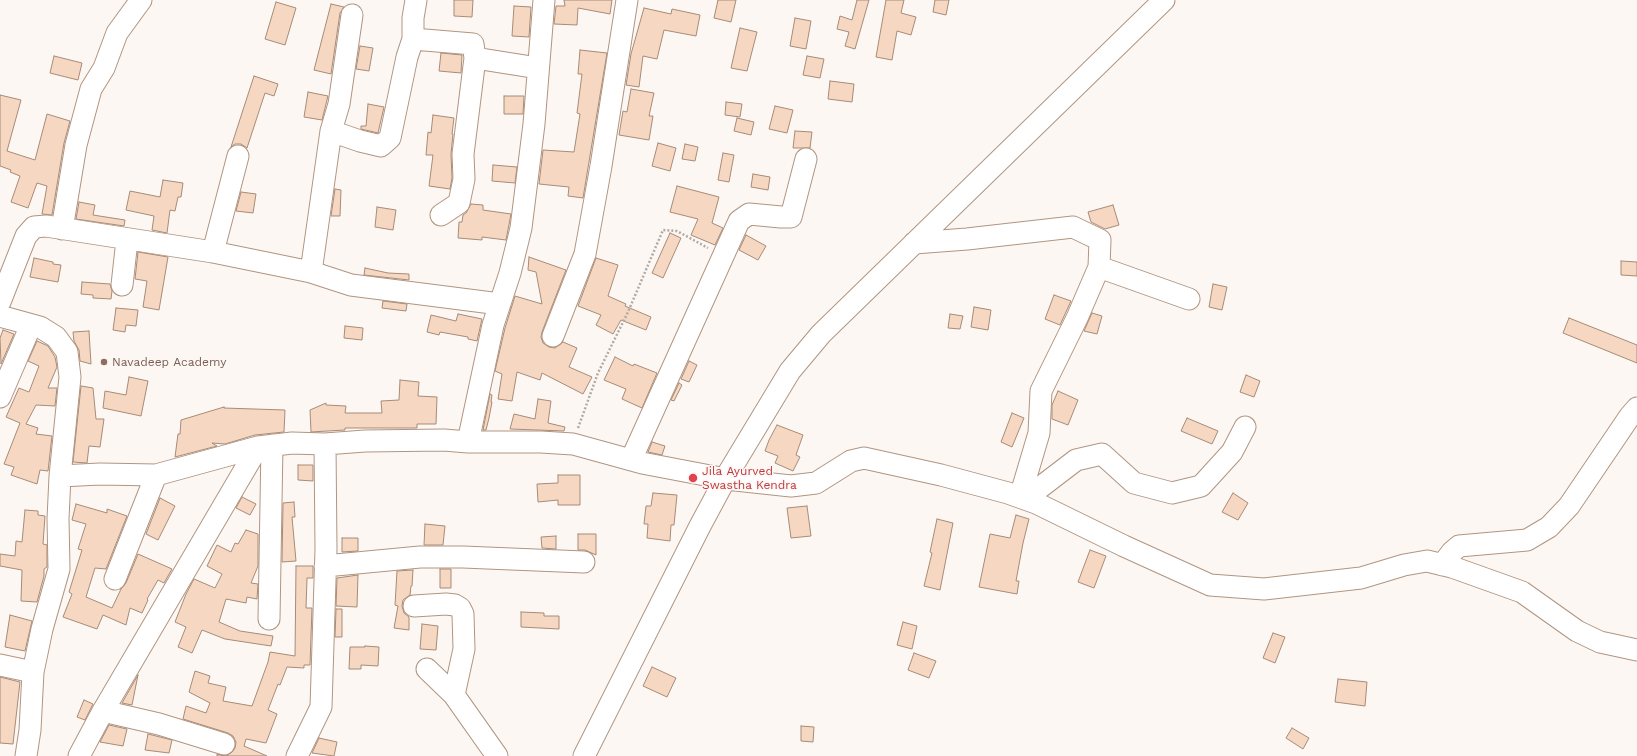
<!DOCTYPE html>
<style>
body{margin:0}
canvas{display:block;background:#fdf7f3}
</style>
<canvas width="1637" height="756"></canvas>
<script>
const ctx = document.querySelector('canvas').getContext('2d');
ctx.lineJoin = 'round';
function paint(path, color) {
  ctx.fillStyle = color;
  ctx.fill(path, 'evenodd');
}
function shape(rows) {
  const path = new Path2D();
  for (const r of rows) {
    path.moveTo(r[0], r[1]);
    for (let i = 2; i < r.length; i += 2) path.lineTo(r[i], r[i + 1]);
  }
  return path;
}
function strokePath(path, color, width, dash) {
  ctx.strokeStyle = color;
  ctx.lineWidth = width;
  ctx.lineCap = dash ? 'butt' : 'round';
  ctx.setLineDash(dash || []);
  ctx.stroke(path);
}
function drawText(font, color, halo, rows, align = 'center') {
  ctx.font = font + ' "Work Sans",sans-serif';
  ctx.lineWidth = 3;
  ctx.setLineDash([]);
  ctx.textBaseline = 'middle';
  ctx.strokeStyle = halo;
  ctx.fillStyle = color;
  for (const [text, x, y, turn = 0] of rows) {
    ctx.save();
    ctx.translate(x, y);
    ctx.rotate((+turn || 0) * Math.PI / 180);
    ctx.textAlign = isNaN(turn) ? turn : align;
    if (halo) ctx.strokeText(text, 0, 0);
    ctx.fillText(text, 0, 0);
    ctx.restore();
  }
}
const building = shape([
 [454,0,473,0,472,17,454,16,454,0],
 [564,0,612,0,610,14,578,8,577,25,554,24,556,6,565,6,564,0],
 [718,0,736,0,731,22,714,18,718,0],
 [857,0,869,0,855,49,845,46,849,32,837,29,840,16,852,20,857,0],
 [886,0,904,0,901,13,916,17,911,35,897,31,892,60,876,57,886,0],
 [935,0,949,0,946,15,933,12,935,0],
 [276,2,296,8,285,45,265,39,276,2],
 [331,4,344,7,340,13,331,74,314,70,331,4],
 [514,6,531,7,529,37,512,36,514,6],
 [644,8,671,14,672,9,700,15,696,36,664,30,657,59,643,56,639,87,626,85,631,54,644,8],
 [795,18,811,21,806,49,790,46,795,18],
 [740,28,757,32,747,71,731,68,740,28],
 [360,46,373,48,369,71,356,69,360,46],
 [580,50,607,53,583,198,568,196,569,187,539,184,543,150,574,152,580,114,577,113,582,74,578,74,580,50],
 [441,53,462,55,461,73,439,71,441,53],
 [54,56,82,63,78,80,50,73,54,56],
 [807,56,824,59,820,78,803,75,807,56],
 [254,76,278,84,274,96,265,93,247,148,241,144,235,144,231,147,254,76],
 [830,81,854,84,852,102,828,99,830,81],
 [631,89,654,93,649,116,653,116,649,140,619,135,623,111,627,112,631,89],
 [308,92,328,96,322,120,304,117,308,92],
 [0,95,21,100,7,151,35,160,47,114,70,121,64,143,52,215,42,214,47,186,37,183,28,208,11,202,20,176,10,172,11,170,0,166,0,95],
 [504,96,524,96,523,114,504,114,504,96],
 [726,102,742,104,740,117,725,115,726,102],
 [368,104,384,107,378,133,361,129,361,126,366,126,368,104],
 [775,106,793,110,787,133,769,129,775,106],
 [433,115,454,118,452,134,453,134,451,154,452,178,450,189,429,186,433,155,426,155,428,132,431,133,433,115],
 [737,118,754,122,751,135,734,131,737,118],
 [795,131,812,132,810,148,793,148,795,131],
 [658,143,676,148,670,171,652,166,658,143],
 [685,144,698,147,695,161,682,159,685,144],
 [723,153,734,155,729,182,718,180,723,153],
 [493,165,517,167,515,183,492,181,493,165],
 [753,174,770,177,768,190,751,187,753,174],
 [163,180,183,183,181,197,178,197,175,211,170,210,167,233,152,230,154,216,126,210,130,191,160,197,163,180],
 [677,186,719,197,712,223,723,228,715,245,691,235,698,219,670,212,677,186],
 [335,189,341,190,340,216,331,216,335,189],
 [241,192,256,194,253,213,236,211,241,192],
 [79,202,95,205,93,215,125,220,124,226,76,219,79,202],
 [471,204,483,205,483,210,511,214,506,240,482,237,482,240,458,238,459,222,462,222,463,215,466,213,471,204],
 [1113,205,1119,225,1105,229,1091,222,1088,212,1113,205],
 [377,207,396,210,393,230,375,227,377,207],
 [670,233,681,238,663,278,652,273,670,233],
 [746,235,766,246,758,260,739,250,746,235],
 [138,252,168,257,159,310,143,307,147,281,135,279,138,252],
 [529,257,566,270,542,332,541,337,543,343,549,347,555,348,563,342,577,348,569,367,592,377,583,394,542,373,540,380,517,372,512,401,498,399,502,374,495,371,505,328,515,296,542,304,536,272,528,270,529,257],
 [34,258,53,262,53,264,61,265,58,282,30,277,34,258],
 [596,258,618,265,608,296,626,304,625,306,651,317,646,330,621,320,613,334,596,325,601,315,578,306,596,258],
 [1621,261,1637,262,1637,276,1621,275,1621,261],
 [365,268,388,273,409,274,409,280,364,275,365,268],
 [82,282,110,284,112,291,111,299,93,298,93,295,81,294,82,282],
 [1213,284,1227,287,1222,310,1209,307,1213,284],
 [1054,295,1071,301,1060,325,1045,319,1054,295],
 [383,301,407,304,406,311,382,308,383,301],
 [974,307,991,310,988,330,971,327,974,307],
 [116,308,138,310,136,326,126,325,125,332,113,330,116,308],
 [1092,313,1102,316,1097,334,1084,331,1092,313],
 [458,314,482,319,477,341,468,339,468,337,440,332,439,335,427,332,431,315,456,321,458,314],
 [950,314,963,316,960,329,948,328,950,314],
 [1569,318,1637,345,1637,363,1563,333,1569,318],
 [345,326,363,328,362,340,344,338,345,326],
 [3,330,14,334,1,364,0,338,3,330],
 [89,331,91,364,80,361,79,350,74,341,73,332,89,331],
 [37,341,48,346,55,357,57,367,48,388,57,388,55,406,36,405,26,424,38,428,36,434,52,436,48,471,40,470,37,484,11,475,14,467,4,464,20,423,6,417,19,388,29,392,39,366,28,361,37,341],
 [615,357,633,366,634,364,657,373,642,408,622,399,626,389,604,380,615,357],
 [689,361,697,365,689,382,681,379,689,361],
 [1246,375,1260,381,1254,397,1240,392,1246,375],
 [129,377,148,381,141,416,103,408,105,391,126,395,129,377],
 [400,380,419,382,418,396,437,397,436,424,417,424,417,428,345,428,345,430,311,432,310,410,326,403,326,405,346,406,345,413,382,413,381,401,399,400,400,380],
 [679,383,682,385,674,401,671,400,679,383],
 [81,386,93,388,96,419,104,419,100,447,89,446,87,463,73,462,81,386],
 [1058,391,1078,400,1068,425,1052,419,1052,405,1058,391],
 [490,394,492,395,491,402,492,402,489,418,486,430,483,430,490,394],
 [538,399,551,401,548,423,565,427,564,431,510,429,514,414,535,419,538,399],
 [224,407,224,408,285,410,284,432,255,435,225,444,212,443,217,446,175,457,178,434,180,434,181,420,224,407],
 [1012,413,1024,418,1012,447,1001,442,1012,413],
 [1187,418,1218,431,1212,444,1181,431,1187,418],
 [777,425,803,435,796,455,800,457,793,471,775,463,778,456,765,451,769,440,777,425],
 [652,442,665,446,662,455,648,452,652,442],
 [298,465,313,465,313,481,298,480,298,465],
 [558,475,580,475,580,505,558,505,558,500,538,502,537,484,558,483,558,475],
 [653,493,677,495,674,525,671,525,670,541,647,538,648,524,644,524,646,506,651,506,653,493],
 [1233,493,1248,503,1238,520,1222,512,1233,493],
 [242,497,256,504,250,515,236,508,242,497],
 [160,498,175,506,158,540,146,534,160,498],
 [294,502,295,517,292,517,296,561,282,562,283,503,294,502],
 [76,504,107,513,107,509,127,516,106,569,95,568,86,597,112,608,121,589,126,583,138,554,172,569,164,583,158,580,147,599,148,600,142,613,130,608,126,625,103,615,97,629,63,617,72,594,69,592,82,550,78,549,86,524,72,520,76,504],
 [807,506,811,536,791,538,787,508,807,506],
 [25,510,38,511,38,515,45,516,43,544,47,545,47,567,44,569,44,576,37,602,21,601,22,570,0,566,0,554,15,556,16,541,22,542,25,510],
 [1016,515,1029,519,1023,543,1016,581,1019,581,1017,594,979,587,990,534,1010,538,1016,515],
 [937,519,953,523,940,590,924,586,932,553,930,552,937,519],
 [425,524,445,526,443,545,424,545,425,524],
 [246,530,258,534,258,566,251,583,258,584,257,599,247,597,246,603,226,599,219,622,240,631,273,636,271,646,225,639,202,630,192,653,178,647,186,627,175,622,186,594,194,579,215,588,222,574,207,566,217,545,231,552,235,543,238,544,246,530],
 [578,534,596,534,596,555,585,550,578,550,578,534],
 [556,536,556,549,542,548,541,537,556,536],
 [342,538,358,538,358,551,342,552,342,538],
 [1090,550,1106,556,1094,588,1078,582,1090,550],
 [296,566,313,566,313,578,307,578,306,608,312,608,310,665,304,665,304,668,287,667,280,685,278,684,268,710,277,714,266,743,246,739,244,746,267,756,217,756,217,754,226,756,232,752,235,748,236,742,233,736,228,733,183,719,186,706,206,713,210,703,189,692,195,671,210,676,208,683,226,687,223,701,252,706,268,662,270,652,295,656,296,566],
 [440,569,451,569,451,588,440,588,440,569],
 [413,570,412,586,411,586,410,595,403,600,402,606,404,613,409,617,409,630,394,628,398,606,395,605,397,571,413,570],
 [358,575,357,607,336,606,337,578,358,575],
 [336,609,342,609,342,637,335,637,336,609],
 [521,612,544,613,544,616,559,616,559,629,521,627,521,612],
 [10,615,32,621,25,651,5,647,10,615],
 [903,622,917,626,912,649,897,645,903,622],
 [422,624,438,626,436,650,420,649,422,624],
 [1273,633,1285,637,1275,663,1263,658,1273,633],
 [365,646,379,647,378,666,361,665,361,669,349,669,350,647,365,647,365,646],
 [914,653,936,661,929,678,908,670,914,653],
 [652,667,676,678,667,697,643,686,652,667],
 [138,675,132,705,122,703,138,675],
 [0,677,20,682,13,744,0,743,0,677],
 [1338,679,1367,682,1365,706,1335,702,1338,679],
 [84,700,93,704,85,720,77,717,84,700],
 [109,725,127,729,123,746,100,742,109,725],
 [801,726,814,727,813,742,801,741,801,726],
 [1292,728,1309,738,1303,749,1286,738,1292,728],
 [148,734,172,740,169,753,145,750,148,734],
 [319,738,337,742,334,756,312,753,319,738]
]);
paint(building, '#f5d7c2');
strokePath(building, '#a78b77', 1);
const minor = shape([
 [352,15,339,104,331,131,360,141,381,146,390,138,407,57,413,39,413,18,416,0],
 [413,39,473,44,475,58,538,68],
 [441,215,459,203,464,179,463,154,475,58],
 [62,229,76,145,91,89,104,68,117,33,141,0],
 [914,243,967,239,1073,227,1100,240,1099,267,1077,318,1041,391,1039,433,1020,497],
 [213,252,238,156],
 [1099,267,1189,299],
 [311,272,331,131],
 [122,285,127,240],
 [0,302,26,236,34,227,46,226,213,252,311,272,351,285,500,304],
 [0,316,40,327,56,337,67,352,70,377,60,476,58,519,59,569,42,629,33,672,30,730,26,756],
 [553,336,585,254,601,166,627,0],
 [0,397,31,325],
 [468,442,493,325,510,273,521,228,534,124,544,0],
 [631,460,739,221,749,214,781,217,791,217,806,159],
 [60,476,100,474,156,475,258,447,292,443,325,444,365,441,444,440,468,442,541,442,573,444,642,463,726,479,791,486,816,483,851,461,864,458,941,475,1008,493,1036,503,1124,546,1210,585,1264,589,1361,578,1404,565,1427,561,1452,567,1522,592,1577,631,1600,642,1637,650],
 [1025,499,1076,460,1102,454,1134,483,1172,493,1201,486,1232,452,1245,427],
 [1442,565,1452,552,1459,546,1527,540,1549,527,1569,506,1630,416,1637,408],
 [325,566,420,557,463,557,584,562],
 [115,579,156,475],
 [414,606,446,604,455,605,460,608,463,614,464,649,454,695],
 [269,619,272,445],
 [0,665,33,672],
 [427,669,454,695,497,756],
 [103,711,159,724,224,744],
 [79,756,103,711,258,447],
 [297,756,321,707,326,549,325,444],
 [584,756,700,526,729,472,790,371,821,334,1164,0]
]);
strokePath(minor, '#b19581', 23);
strokePath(shape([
 [578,428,598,373,628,312,663,230,677,231,708,248]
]), '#b1a9a3', 2.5, [2, 2]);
strokePath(minor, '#fff', 21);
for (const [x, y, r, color] of [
 [104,362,4,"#8d6e63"],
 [693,478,5,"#e0444e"]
]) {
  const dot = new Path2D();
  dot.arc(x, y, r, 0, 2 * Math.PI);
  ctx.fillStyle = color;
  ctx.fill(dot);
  strokePath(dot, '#fdf7f3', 1.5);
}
drawText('12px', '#785e54', '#fdf7f3', [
 ["Navadeep Academy",112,362]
], 'left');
drawText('12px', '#be3a42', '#fdf7f3', [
 ["Jila Ayurved",702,471],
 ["Swastha Kendra",702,485]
], 'left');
</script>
